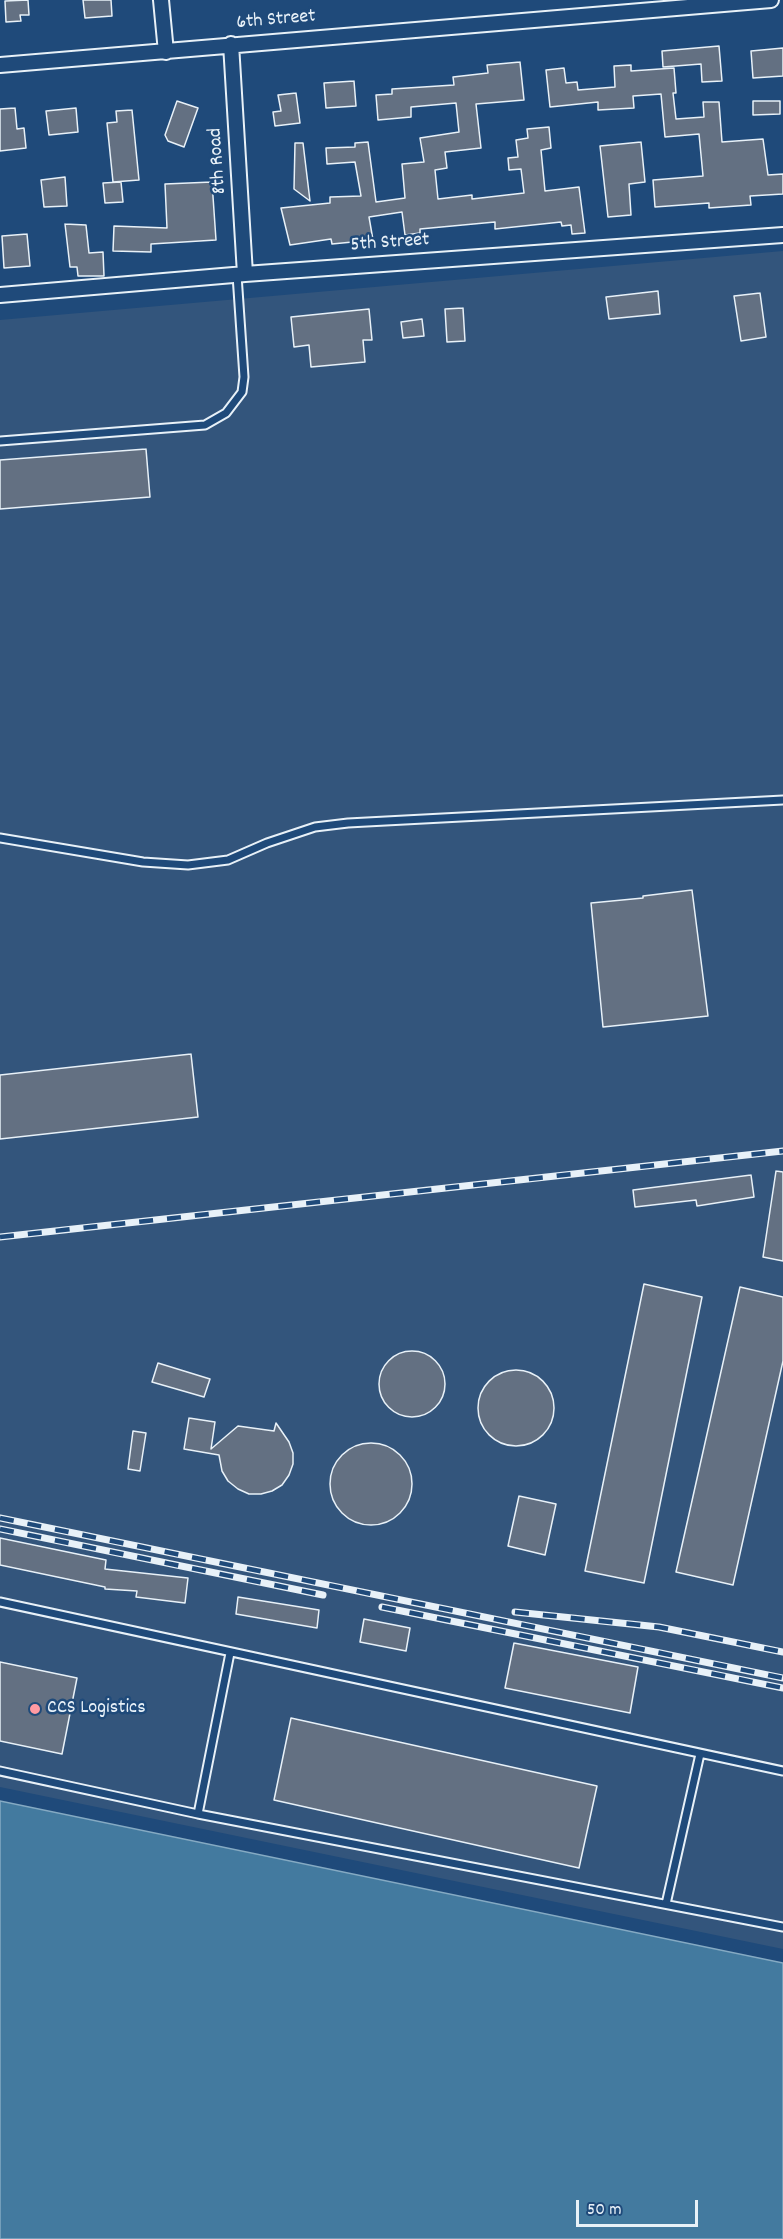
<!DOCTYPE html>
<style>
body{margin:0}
#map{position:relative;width:783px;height:2239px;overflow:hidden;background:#1f4a7a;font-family:Dekko,sans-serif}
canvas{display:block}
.scale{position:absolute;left:576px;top:2200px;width:122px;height:27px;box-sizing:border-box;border:3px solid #e8f1f8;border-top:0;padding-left:8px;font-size:18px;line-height:21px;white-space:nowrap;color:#e8f1f8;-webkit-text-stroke:4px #1f4a7a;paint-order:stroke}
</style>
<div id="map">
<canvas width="783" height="2239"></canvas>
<div class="scale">50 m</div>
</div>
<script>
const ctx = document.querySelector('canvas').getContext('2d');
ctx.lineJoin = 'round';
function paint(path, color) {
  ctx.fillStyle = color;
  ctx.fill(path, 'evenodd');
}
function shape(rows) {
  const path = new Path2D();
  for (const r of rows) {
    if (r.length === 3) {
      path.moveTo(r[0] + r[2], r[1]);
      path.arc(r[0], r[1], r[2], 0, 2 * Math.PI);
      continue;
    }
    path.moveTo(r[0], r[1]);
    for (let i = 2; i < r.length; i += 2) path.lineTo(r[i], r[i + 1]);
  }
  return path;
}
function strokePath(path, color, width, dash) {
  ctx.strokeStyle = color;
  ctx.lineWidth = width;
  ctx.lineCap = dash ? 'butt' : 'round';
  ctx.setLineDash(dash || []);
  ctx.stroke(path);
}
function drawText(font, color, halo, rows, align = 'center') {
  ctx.font = font + ' Dekko,sans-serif';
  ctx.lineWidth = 5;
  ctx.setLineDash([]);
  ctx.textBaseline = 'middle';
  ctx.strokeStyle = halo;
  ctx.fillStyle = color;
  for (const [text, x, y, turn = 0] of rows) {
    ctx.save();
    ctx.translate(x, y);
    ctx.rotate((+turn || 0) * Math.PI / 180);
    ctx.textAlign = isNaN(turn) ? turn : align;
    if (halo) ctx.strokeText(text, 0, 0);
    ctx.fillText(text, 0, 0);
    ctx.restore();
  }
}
paint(shape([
 [783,251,783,1949,0,1787,0,320]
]), '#33557c');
const water = shape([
 [0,1801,783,1963,783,2239,0,2239,0,1801]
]);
paint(water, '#437a9f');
strokePath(water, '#85aac3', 1.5);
const building = shape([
 [28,0,29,15,20,15,21,21,6,22,5,1,28,0],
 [83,0,111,0,112,16,85,18,83,0],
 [719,46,722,81,702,82,701,64,663,67,662,51,719,46],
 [783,48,783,76,753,78,751,51,783,48],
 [520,62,524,100,476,104,481,148,445,152,447,168,435,170,438,199,472,195,472,199,524,193,521,169,509,170,508,158,518,157,516,140,528,138,527,129,549,127,551,148,541,150,545,191,579,187,585,233,572,234,571,225,562,226,561,222,495,229,495,222,420,229,420,233,405,235,402,212,369,217,373,240,332,244,331,239,290,245,281,208,330,203,330,197,361,196,355,162,327,164,326,148,355,147,355,143,368,142,376,202,405,198,402,164,424,162,420,138,459,132,456,103,411,107,411,117,378,120,376,95,392,94,392,89,454,85,453,77,488,73,487,65,520,62],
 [631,65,631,71,674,68,676,93,673,93,676,119,704,117,703,102,719,102,722,142,763,139,768,175,783,174,783,194,750,196,751,205,709,208,709,203,655,207,653,180,703,176,699,134,665,137,661,94,633,96,634,108,598,110,598,102,550,107,546,70,564,68,566,83,577,82,578,90,615,87,614,66,631,65],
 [354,81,356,106,326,108,324,83,354,81],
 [296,93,300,123,275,126,273,112,281,111,278,95,296,93],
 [177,101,198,108,184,147,168,141,165,135,177,101],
 [753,101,780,101,780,114,753,115,753,101],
 [15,108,17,129,24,128,26,148,0,151,0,109,15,108],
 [76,108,78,132,49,135,46,111,76,108],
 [132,110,139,180,113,182,107,123,117,122,116,111,132,110],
 [641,142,645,182,629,184,631,215,608,217,600,146,641,142],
 [295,143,303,143,310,201,294,189,295,143],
 [65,177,67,206,44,207,41,180,65,177],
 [121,182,123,202,105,203,103,183,121,182],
 [212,182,216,240,151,244,151,252,113,251,114,226,167,228,165,184,212,182],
 [65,224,86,225,89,253,103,252,104,276,78,276,77,267,70,267,65,224],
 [27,234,30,266,4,268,2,236,27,234],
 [658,291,660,314,609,319,606,297,658,291],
 [760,293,766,337,741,341,734,296,760,293],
 [463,308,465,341,447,342,445,309,463,308],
 [369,309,372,340,363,340,365,362,311,367,309,345,294,347,291,317,369,309],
 [422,319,424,336,403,338,401,322,422,319],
 [146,449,150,497,0,509,0,460,146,449],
 [692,890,708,1016,603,1027,591,903,643,898,643,896,692,890],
 [191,1054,198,1117,0,1139,0,1075,191,1054],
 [776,1171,783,1172,783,1261,763,1257,776,1171],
 [751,1175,754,1197,697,1206,696,1200,635,1207,633,1190,751,1175],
 [644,1284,702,1297,644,1583,585,1571,644,1284],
 [740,1287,783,1297,783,1361,733,1585,676,1572,740,1287],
 [412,1384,33],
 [158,1363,210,1379,204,1397,152,1382,158,1363],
 [516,1408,38],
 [189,1418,215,1422,211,1449,238,1426,274,1431,276,1423,289,1442,293,1453,293,1464,289,1475,282,1485,272,1491,261,1494,249,1494,238,1489,228,1481,222,1471,219,1455,184,1449,189,1418],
 [133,1431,146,1433,140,1471,128,1469,133,1431],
 [371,1484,41],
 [519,1496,556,1504,545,1555,508,1546,519,1496],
 [0,1538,106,1560,105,1569,188,1578,185,1603,136,1597,137,1591,105,1589,105,1587,0,1565,0,1538],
 [238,1597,319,1610,317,1628,236,1614,238,1597],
 [364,1619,410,1628,406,1651,360,1642,364,1619],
 [514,1643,638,1667,630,1713,505,1688,514,1643],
 [0,1662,77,1678,62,1754,0,1741,0,1662],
 [291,1718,597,1786,579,1868,274,1800,291,1718]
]);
paint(building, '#637082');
strokePath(building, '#e8f1f8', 1.5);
const service = shape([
 [0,441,205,425,226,413,242,392,244,377,237,275],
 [0,838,143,862,188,865,228,860,267,843,315,827,348,823,783,800],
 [0,1602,783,1771],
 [0,1771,198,1814,783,1927],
 [198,1814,230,1653],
 [666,1904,700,1754]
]);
const minor = shape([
 [161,0,166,52],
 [231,44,245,274],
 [0,65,771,0],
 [0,295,245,274,783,235]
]);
strokePath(service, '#e8f1f8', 11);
strokePath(minor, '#e8f1f8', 18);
strokePath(service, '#1f4a7a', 7);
strokePath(minor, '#1f4a7a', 14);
const rail = shape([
 [0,1237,783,1151],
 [0,1518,783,1678],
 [0,1529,323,1595],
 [382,1607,783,1688],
 [515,1612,659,1627,783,1652]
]);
strokePath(rail, '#e8f1f8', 7);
strokePath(rail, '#1f4a7a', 4.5, [14]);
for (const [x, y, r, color] of [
 [35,1709,6,"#ff9aa2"]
]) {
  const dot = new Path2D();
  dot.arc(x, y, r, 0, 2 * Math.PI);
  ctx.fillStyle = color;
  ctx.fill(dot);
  strokePath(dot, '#1f4a7a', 2);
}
drawText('20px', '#e8f1f8', '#1f4a7a', [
 ["6th Street",276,21,-5],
 ["8th Road",219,161,-94],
 ["5th Street",390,244,-4]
]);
drawText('20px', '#e8f1f8', '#1f4a7a', [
 ["CCS Logistics",47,1709]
], 'left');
</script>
